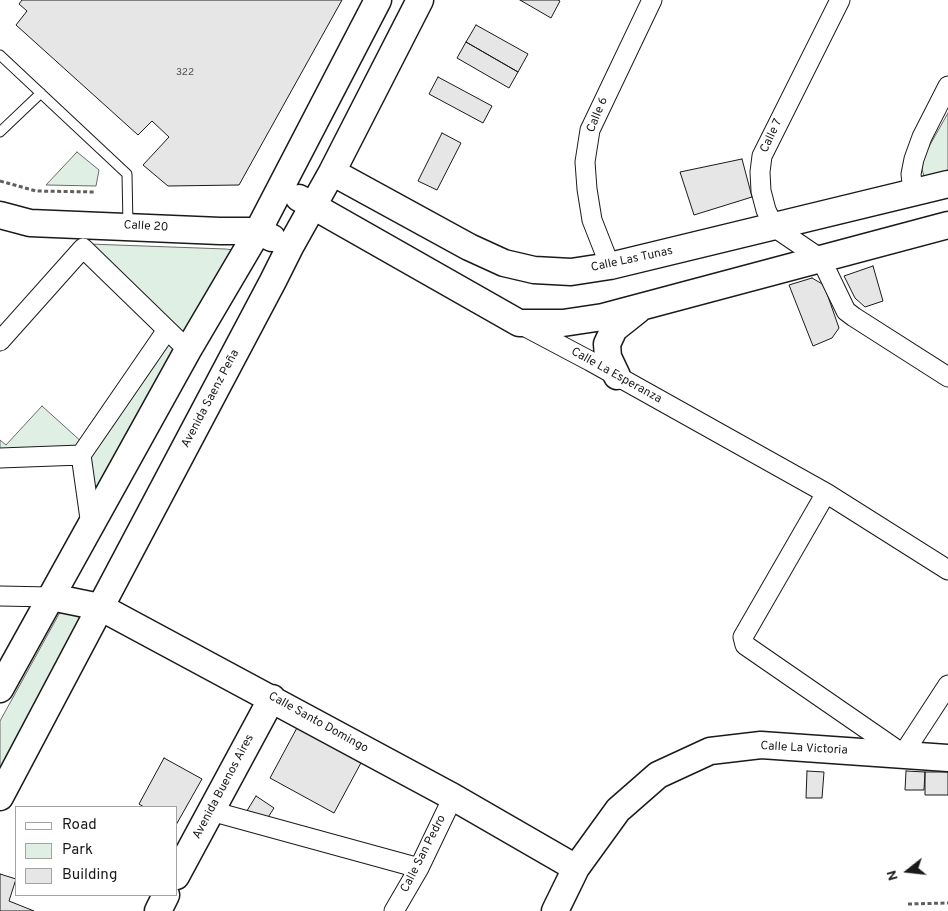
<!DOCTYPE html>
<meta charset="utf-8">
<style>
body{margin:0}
#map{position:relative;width:948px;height:911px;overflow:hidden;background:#fff;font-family:Overpass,sans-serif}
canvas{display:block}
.legend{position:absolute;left:15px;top:806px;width:162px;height:90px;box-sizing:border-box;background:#fff;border:1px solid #a3a3a3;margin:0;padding:6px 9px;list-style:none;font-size:15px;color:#1a1a1a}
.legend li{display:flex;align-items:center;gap:10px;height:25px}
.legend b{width:25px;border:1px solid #a3a3a3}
.north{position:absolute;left:883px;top:846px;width:50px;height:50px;-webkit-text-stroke:4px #fff;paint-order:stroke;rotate:254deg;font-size:14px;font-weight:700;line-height:20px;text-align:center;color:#1a1a1a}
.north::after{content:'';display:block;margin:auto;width:18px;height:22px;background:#1a1a1a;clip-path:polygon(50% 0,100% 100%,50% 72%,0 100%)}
</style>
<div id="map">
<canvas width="948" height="911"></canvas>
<ul class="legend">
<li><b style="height:6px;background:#fff"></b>Road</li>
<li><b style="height:14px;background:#e0efe3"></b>Park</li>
<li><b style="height:14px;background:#e6e6e6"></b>Building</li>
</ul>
<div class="north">N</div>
</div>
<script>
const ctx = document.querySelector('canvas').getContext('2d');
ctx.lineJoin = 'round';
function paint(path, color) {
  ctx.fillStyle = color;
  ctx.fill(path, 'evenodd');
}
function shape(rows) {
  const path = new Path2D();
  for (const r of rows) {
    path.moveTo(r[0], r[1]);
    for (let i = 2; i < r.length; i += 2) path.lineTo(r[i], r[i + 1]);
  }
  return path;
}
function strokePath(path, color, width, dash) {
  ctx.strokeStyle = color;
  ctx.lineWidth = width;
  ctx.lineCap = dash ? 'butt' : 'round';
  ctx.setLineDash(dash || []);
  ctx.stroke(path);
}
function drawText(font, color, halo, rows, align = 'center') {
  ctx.font = font + ' Overpass,sans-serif';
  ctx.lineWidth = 4;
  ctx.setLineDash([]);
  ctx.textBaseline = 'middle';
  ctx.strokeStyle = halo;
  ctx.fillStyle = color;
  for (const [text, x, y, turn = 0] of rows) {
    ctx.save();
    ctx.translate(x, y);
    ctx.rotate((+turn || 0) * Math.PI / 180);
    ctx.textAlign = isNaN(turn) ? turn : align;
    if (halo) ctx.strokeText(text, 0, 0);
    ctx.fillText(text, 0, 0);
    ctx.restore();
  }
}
const green = shape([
 [948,113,948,174,925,180,922,169,922,159,948,113],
 [77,152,99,170,96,186,46,185,77,152],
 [89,244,226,249,233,250,189,341,89,244],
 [168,335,184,349,94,508,85,455,168,335],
 [42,406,84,444,71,451,0,458,0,440,6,445,42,406],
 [64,605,90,612,0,790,0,721,64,605]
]);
paint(green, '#e0efe3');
strokePath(green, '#6a6a6a', 1);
const building = shape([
 [22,0,342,0,239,185,168,186,143,165,169,137,152,121,138,135,16,25,27,11,19,4,22,0],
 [520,0,558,0,560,1,551,18,520,0],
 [476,25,528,54,518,72,466,42,476,25],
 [466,42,518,72,509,88,457,58,466,42],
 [438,77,492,106,483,123,429,94,438,77],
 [442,133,461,143,437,190,418,181,442,133],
 [742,159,752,197,694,215,680,172,742,159],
 [873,266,883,301,865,307,855,298,844,276,873,266],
 [812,278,824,285,839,328,832,338,813,346,789,285,812,278],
 [298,726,362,761,334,813,270,778,298,726],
 [164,758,202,779,176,825,176,807,144,807,139,804,164,758],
 [807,771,824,772,822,798,806,798,807,771],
 [906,771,925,772,924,790,905,790,906,771],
 [925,772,948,772,948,795,925,795,925,772],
 [256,796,274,808,265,822,245,814,256,796],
 [0,874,16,879,9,901,34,911,0,911,0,874]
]);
paint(building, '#e6e6e6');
strokePath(building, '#1a1a1a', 1);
const lane = shape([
 [0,55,127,174,128,225],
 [0,132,41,93]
]);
const street = shape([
 [840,0,762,156,760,172,761,191,766,210,774,227,821,259,846,311,854,317,948,377],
 [913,193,911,174,914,159,922,137,948,86],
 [610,266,592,220,587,189,585,162,590,130,652,0],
 [522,325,590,361,826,493,948,570],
 [0,341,83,248,188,350],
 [81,455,167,330],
 [0,458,81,455,91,526],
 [826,493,743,637,745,645,903,754,948,685],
 [0,596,51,597],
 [211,811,419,868],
 [394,911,419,868,453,797]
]);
const secondary = shape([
 [332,172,469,247,504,263,534,270,571,272,610,266,948,184],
 [299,198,519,323,563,323,603,317,948,225],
 [0,215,30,223,220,231,258,231,272,238],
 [617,376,608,357,607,344,614,329,638,310],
 [51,597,100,607,453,797,576,868],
 [0,689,188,350,258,231,378,0],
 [0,797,273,281,290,247,332,172,420,0],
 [176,876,272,698],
 [158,911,166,895],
 [555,911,576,868,618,810,658,775,710,751,761,745,948,758]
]);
strokePath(lane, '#1a1a1a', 11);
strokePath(street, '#1a1a1a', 21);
strokePath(secondary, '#1a1a1a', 29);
strokePath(shape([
 [0,181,36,191,95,192],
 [908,904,948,903]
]), '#5f5f5f', 3, [4, 2.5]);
strokePath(lane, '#fff', 9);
strokePath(street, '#fff', 19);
strokePath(secondary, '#fff', 26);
drawText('10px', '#4d4d4d', null, [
 ["322",185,73]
]);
drawText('12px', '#1a1a1a', '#fff', [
 ["Calle 6",598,115,-68],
 ["Calle 7",772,136,-65],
 ["Calle 20",146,227,3],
 ["Calle Las Tunas",632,260,-12],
 ["Calle La Esperanza",616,376,29],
 ["Avenida Saenz Peña",211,399,-62],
 ["Calle Santo Domingo",318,723,29],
 ["Calle La Victoria",804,749,3],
 ["Avenida Buenos Aires",224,787,-62],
 ["Calle San Pedro",424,854,-63]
]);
</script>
